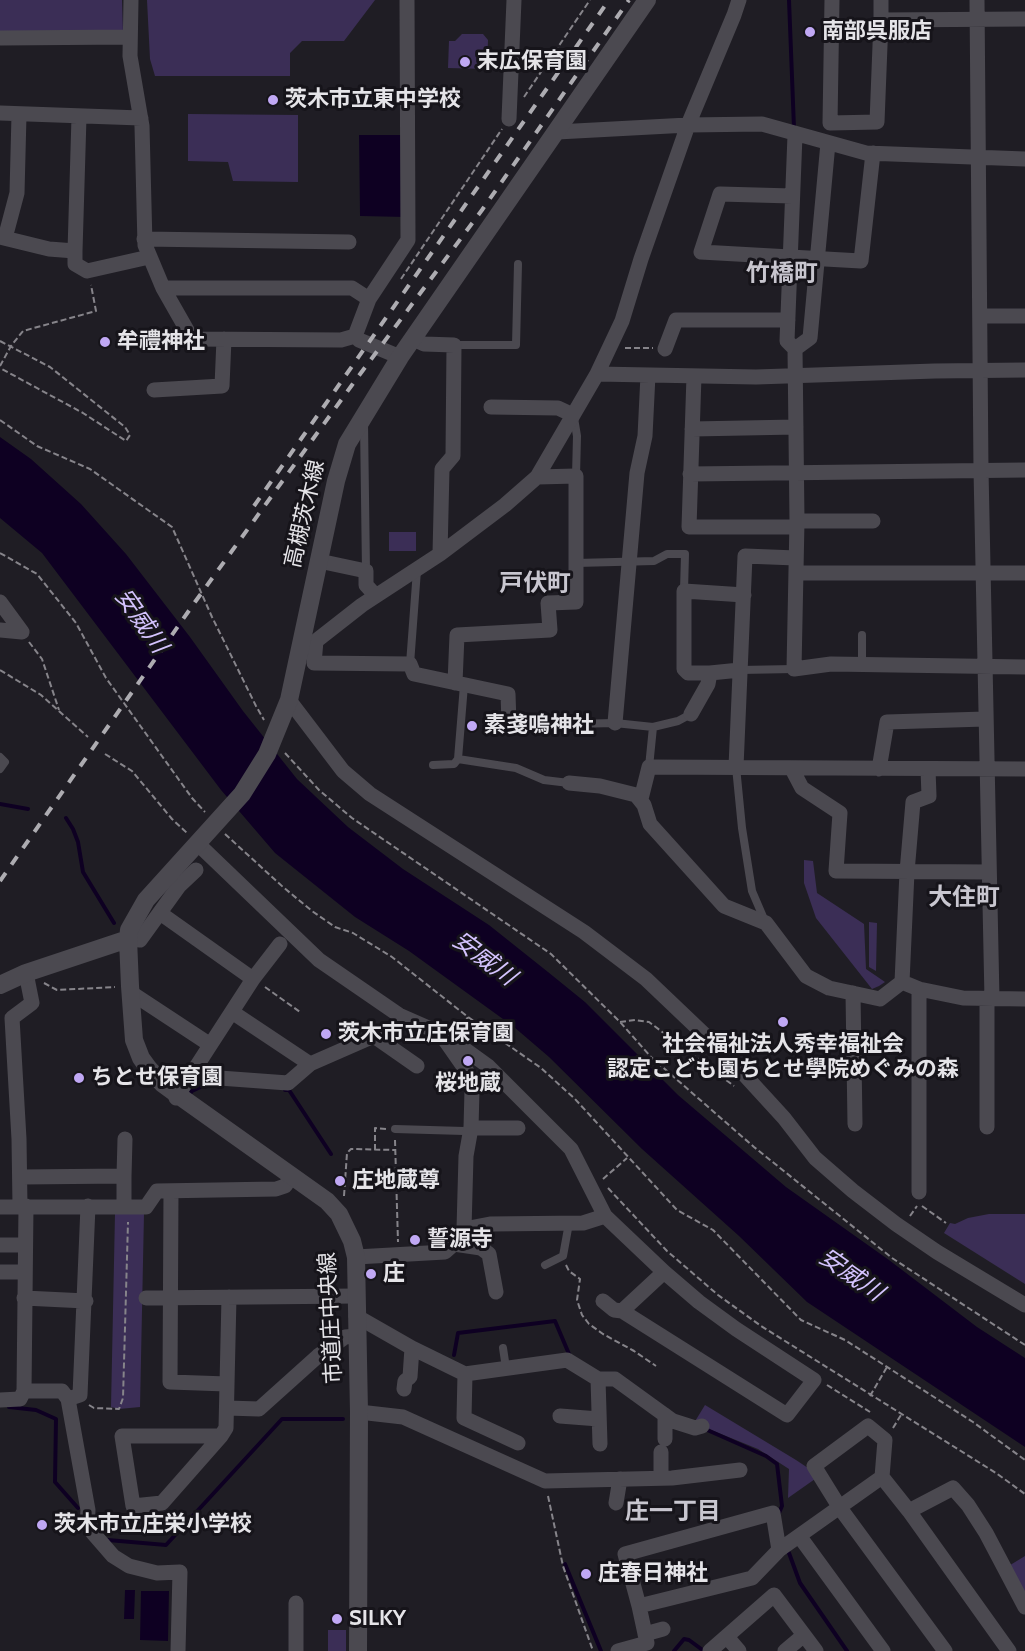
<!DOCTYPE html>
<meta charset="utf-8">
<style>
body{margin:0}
canvas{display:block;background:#1f1d24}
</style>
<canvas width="1025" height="1651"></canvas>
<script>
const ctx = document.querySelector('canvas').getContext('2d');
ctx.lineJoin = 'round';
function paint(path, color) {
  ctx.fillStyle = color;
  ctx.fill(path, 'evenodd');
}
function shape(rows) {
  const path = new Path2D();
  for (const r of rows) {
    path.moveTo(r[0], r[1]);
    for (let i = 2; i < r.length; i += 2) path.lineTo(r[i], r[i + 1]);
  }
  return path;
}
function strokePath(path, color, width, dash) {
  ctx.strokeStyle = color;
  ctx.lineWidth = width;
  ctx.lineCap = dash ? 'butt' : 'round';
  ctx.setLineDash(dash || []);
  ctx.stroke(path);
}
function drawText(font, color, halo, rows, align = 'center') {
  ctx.font = font + ' Cabin,"Noto Sans JP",sans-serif';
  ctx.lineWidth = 6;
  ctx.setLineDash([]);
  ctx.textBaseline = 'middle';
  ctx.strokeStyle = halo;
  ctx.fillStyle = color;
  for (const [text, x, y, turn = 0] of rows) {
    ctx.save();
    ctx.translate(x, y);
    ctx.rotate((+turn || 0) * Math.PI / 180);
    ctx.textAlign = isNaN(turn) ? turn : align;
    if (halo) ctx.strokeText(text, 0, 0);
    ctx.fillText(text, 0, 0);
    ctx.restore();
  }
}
paint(shape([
 [0,0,122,0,123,34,0,34],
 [147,0,375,0,344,41,302,41,290,53,290,76,155,76,150,59],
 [462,34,483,34,488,40,487,69,448,68,449,41,455,41],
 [188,114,298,115,298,182,233,181,228,162,188,161],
 [389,532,416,532,416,551,389,551],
 [804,860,813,861,817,893,864,924,866,969,885,982,879,986,872,989,816,918,804,883],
 [869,922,877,923,876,971,869,967],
 [144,1213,140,1407,119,1409,111,1407,115,1214],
 [989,1214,1025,1214,1025,1284,944,1233,950,1223,955,1224,968,1218],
 [705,1405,796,1460,808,1468,815,1479,788,1498,789,1469,758,1449,694,1423],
 [1025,1556,1025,1600,1007,1567],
 [328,1630,346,1630,346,1651,328,1651]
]), '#3b2e56');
paint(shape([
 [359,135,404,135,405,217,360,216],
 [0,437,31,459,81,504,126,554,190,637,243,711,297,779,348,827,403,869,489,925,548,972,585,1002,678,1095,786,1187,889,1260,977,1327,1025,1358,1025,1447,807,1302,739,1236,642,1149,549,1057,514,1027,409,951,355,917,275,853,221,790,42,553,0,518],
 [125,1590,135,1590,134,1619,124,1619],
 [141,1591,169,1591,168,1641,140,1640]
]), '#0e0022');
strokePath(shape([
 [789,0,794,128],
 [0,804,28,809],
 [66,818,73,829,78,842,83,872,114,923],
 [285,1090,289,1090,331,1154],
 [188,1096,192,1091,209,1083],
 [454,1355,458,1333,555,1321,569,1354],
 [9,1407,36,1410,56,1419,55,1482,78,1508],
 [705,1429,766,1456,777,1464,782,1506,779,1513],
 [108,1540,166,1545,282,1419,343,1419],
 [789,1553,800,1583,847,1651],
 [565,1564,601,1651],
 [674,1651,684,1639,689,1640,704,1651]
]), '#0e0022', 4);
strokePath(shape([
 [524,97,590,0],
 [401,279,502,129],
 [0,341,50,367,125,427,130,435,126,441,83,413,0,368],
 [625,348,653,348],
 [0,366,11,346,23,331,96,311,91,285],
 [0,420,37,446,90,469,172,527,212,617,256,706,264,720],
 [0,553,37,574,76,623,106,678,192,798,205,812],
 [29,642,42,659,59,710],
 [0,670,41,695,88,737],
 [285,753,319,790,352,818,551,954,620,1022,651,1057,754,1147,892,1258,1025,1345],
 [105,754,132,771,172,819,187,833],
 [225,834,283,887,312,911,335,927,353,933,392,957,468,1017,541,1068,575,1099,677,1210,713,1230,801,1320,845,1340,973,1422,1025,1460],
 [44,983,57,990,115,987],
 [265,987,300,1012],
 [620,1022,635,1020,649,1022,734,1086],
 [460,1030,468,1017],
 [395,1140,398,1242],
 [375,1150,375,1128,386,1129],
 [603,1179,627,1158],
 [608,1188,667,1251,718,1295,761,1326,996,1473,1025,1494],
 [344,1196,347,1153,351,1149,395,1150],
 [922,1206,946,1223],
 [910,1216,917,1206],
 [566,1265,569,1271,580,1279,577,1300,582,1315,589,1324,603,1334,634,1351,656,1366],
 [827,1385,870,1412],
 [870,1396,887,1367],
 [89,1405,94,1408,119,1409,123,1398,128,1222],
 [893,1428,901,1415],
 [548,1496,563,1566,593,1651]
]), '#86848a', 2, [6, 3]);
strokePath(shape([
 [454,345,516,345,518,264],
 [574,418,577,436,576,476],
 [364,423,366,571],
 [576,563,654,561,667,554,685,554,684,591],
 [862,635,862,664],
 [410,664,417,570],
 [740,670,794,669],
 [464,685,458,759,516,768,544,780,569,783],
 [509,723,528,725,615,723,653,727,649,767],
 [653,727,678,721,691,714],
 [0,757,5,762,0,769],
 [433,765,454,764,458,759],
 [736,767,742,828,752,891,764,919],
 [395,1129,464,1131,471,1128],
 [545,1265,563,1256,569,1223],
 [503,1348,506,1368]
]), '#4b4950', 8);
strokePath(shape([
 [131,0,130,56,142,126,145,245,163,288,192,339,341,340,355,336,369,299,408,240,407,0],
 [832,0,830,123,877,122,881,20],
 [881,0,881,20,1025,19],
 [977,0,981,470,992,999],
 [0,38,130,37],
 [0,113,141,118],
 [509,119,514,0],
 [557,132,688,125,762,124,866,153,1025,159],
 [795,135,787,341,795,349,797,521,794,669,831,664,1025,667],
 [792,196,720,194,701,252,861,261,873,153],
 [0,237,49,249,75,251,75,264,87,271,149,257],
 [5,238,17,193,19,115],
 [144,239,349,242],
 [75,251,79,117],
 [163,288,352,288,369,299],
 [980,316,1025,316],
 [355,336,359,340,400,357],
 [413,339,424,344,454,345,453,456,442,469,440,554],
 [665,349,676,320,788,320],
 [795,349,810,338,828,143],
 [597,374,756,377,935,371,1025,370],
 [694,376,689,527,797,527],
 [154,390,222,386,224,339],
 [491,407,558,408,573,415],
 [692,429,796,427],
 [690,474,1025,470],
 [797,521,873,521],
 [319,561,366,571,366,585,376,596],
 [796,573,1025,573],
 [0,602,22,632],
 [0,630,22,632],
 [710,673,688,673,684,669,684,591,744,595],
 [455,683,457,635,550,630,548,603,576,602,576,476,537,477],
 [289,700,343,771,370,794,584,932,646,979,730,1059,784,1118,815,1158,853,1191,896,1224,937,1252,1025,1305],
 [691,714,708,684,710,673,740,670],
 [509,723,508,694,414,674,410,664,314,663,316,641,362,605,440,554,505,505,537,477,597,374,622,321,641,259,688,125,734,15,739,0],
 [615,723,637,473,645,436,648,375],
 [736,767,745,556,796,558],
 [792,769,802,788,840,813,836,871,989,872],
 [879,769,887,722,985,719],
 [569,783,600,786,636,795,644,805,650,824,724,906,766,923,806,976,829,988,880,999,902,982,919,989,963,998,1025,999],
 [641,799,649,767,1025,769],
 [198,844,319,960,399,1015,440,1033,468,1073,472,1090,471,1128,466,1156,464,1229,454,1244,445,1252,356,1257],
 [160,913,253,979],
 [128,939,140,940,179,886,196,870],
 [902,982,907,872,913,802,929,796,928,769],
 [919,989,919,1192],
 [130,992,209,1044],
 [853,993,855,1124],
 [987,999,987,1127],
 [445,1035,488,1066,571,1149,605,1216],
 [310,1064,374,1036,417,1066],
 [192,1076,288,1083,310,1064,232,1012],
 [176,1098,253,979,280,944],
 [471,1128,518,1128],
 [124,1176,125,1139],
 [21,1177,124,1176,124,1206],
 [171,1191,170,1382,227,1384],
 [20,1206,19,1139,12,1018,32,1003,26,973],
 [0,1207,146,1207,157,1191,276,1189,285,1186,292,1176],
 [464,1229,490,1224,583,1223,605,1216,664,1272,699,1302,736,1329,814,1380,787,1415,622,1311,664,1272],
 [454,1244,481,1248,489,1254,496,1292],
 [0,1245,25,1245],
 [0,1272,24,1272],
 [24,1298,86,1301],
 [146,1298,356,1296],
 [603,1301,614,1310,622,1311],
 [356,1316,412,1348,465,1374,567,1360,598,1379,615,1379,673,1421,695,1428,702,1426],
 [465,1374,464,1418,518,1443],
 [598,1379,600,1444],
 [404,1389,405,1381,410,1377,412,1348],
 [24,1391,62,1391,68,1399,88,1510,87,1525,93,1533,113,1556,129,1566,157,1573,180,1572,178,1651],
 [68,1399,80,1395,88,1206],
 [0,1400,20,1399,24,1391,26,1206],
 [227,1408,259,1409,318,1356,345,1337,358,1336],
 [359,1412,403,1417,545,1481,672,1478,740,1470],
 [560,1416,599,1419],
 [221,1436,122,1436,133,1506,162,1503,221,1436,226,1428,229,1297],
 [665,1439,665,1415],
 [661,1452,661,1477],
 [882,1477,885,1440,868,1426,814,1466,840,1508,945,1651],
 [616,1503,620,1479],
 [909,1511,953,1488,968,1505,986,1533,1025,1607],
 [800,1537,883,1651],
 [639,1606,625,1554,773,1513,779,1550],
 [645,1634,663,1629],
 [727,1637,739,1651],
 [296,1651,296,1603],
 [618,1651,647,1643,639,1606,752,1578,779,1550,882,1477,909,1511,1009,1651],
 [710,1651,774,1595,816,1651],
 [785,1651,804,1635]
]), '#4b4950', 15);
strokePath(shape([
 [0,985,26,973,128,939],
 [358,1651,359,1412,356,1257,352,1241,339,1214,327,1201,178,1095,163,1084,149,1069,141,1058,134,1040,130,986,128,939,129,930,146,900,242,794,267,754,289,700,336,481,347,444,400,357,647,0]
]), '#4b4950', 18);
strokePath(shape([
 [254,506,609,0],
 [0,881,195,602,352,385,482,210,629,0]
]), '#adacb1', 4, [10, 10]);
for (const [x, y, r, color] of [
 [810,32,6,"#c0a8f4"],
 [465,62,6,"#c0a8f4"],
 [273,100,6,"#c0a8f4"],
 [105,342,6,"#c0a8f4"],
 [472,726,6,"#c0a8f4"],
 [783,1022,6,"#c0a8f4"],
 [326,1034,6,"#c0a8f4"],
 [468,1061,6,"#c0a8f4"],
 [79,1078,6,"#c0a8f4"],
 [340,1181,6,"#c0a8f4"],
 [415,1240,6,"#c0a8f4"],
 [371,1274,6,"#c0a8f4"],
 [42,1525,6,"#c0a8f4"],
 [586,1574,6,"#c0a8f4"],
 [337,1619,6,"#c0a8f4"]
]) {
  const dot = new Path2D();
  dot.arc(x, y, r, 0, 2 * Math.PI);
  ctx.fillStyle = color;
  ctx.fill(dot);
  strokePath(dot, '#16141a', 2);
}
drawText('bold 22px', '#e5e4e8', '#16141a', [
 ["南部呉服店",822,32],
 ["末広保育園",477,62],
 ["茨木市立東中学校",285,100],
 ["牟禮神社",117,342],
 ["素戔嗚神社",484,726],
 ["茨木市立庄保育園",338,1034],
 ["社会福祉法人秀幸福祉会",783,1045,"center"],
 ["認定こども園ちとせ學院めぐみの森",783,1070,"center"],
 ["ちとせ保育園",91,1078],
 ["桜地蔵",468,1084,"center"],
 ["庄地蔵尊",352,1181],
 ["誓源寺",427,1240],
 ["庄",383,1274],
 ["茨木市立庄栄小学校",54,1525],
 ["庄春日神社",598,1574],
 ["SILKY",349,1619]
], 'left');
drawText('22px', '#e5e4e8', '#16141a', [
 ["高槻茨木線",305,514,-77],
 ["市道庄中央線",331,1318,-93]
]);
drawText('bold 24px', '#c8c6cf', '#16141a', [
 ["竹橋町",782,274],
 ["戸伏町",535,584],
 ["大住町",964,898],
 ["庄一丁目",673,1512]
]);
drawText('italic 24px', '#d4c3fe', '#16141a', [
 ["安威川",141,621,55],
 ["安威川",484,959,37],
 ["安威川",851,1275,35]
]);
</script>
